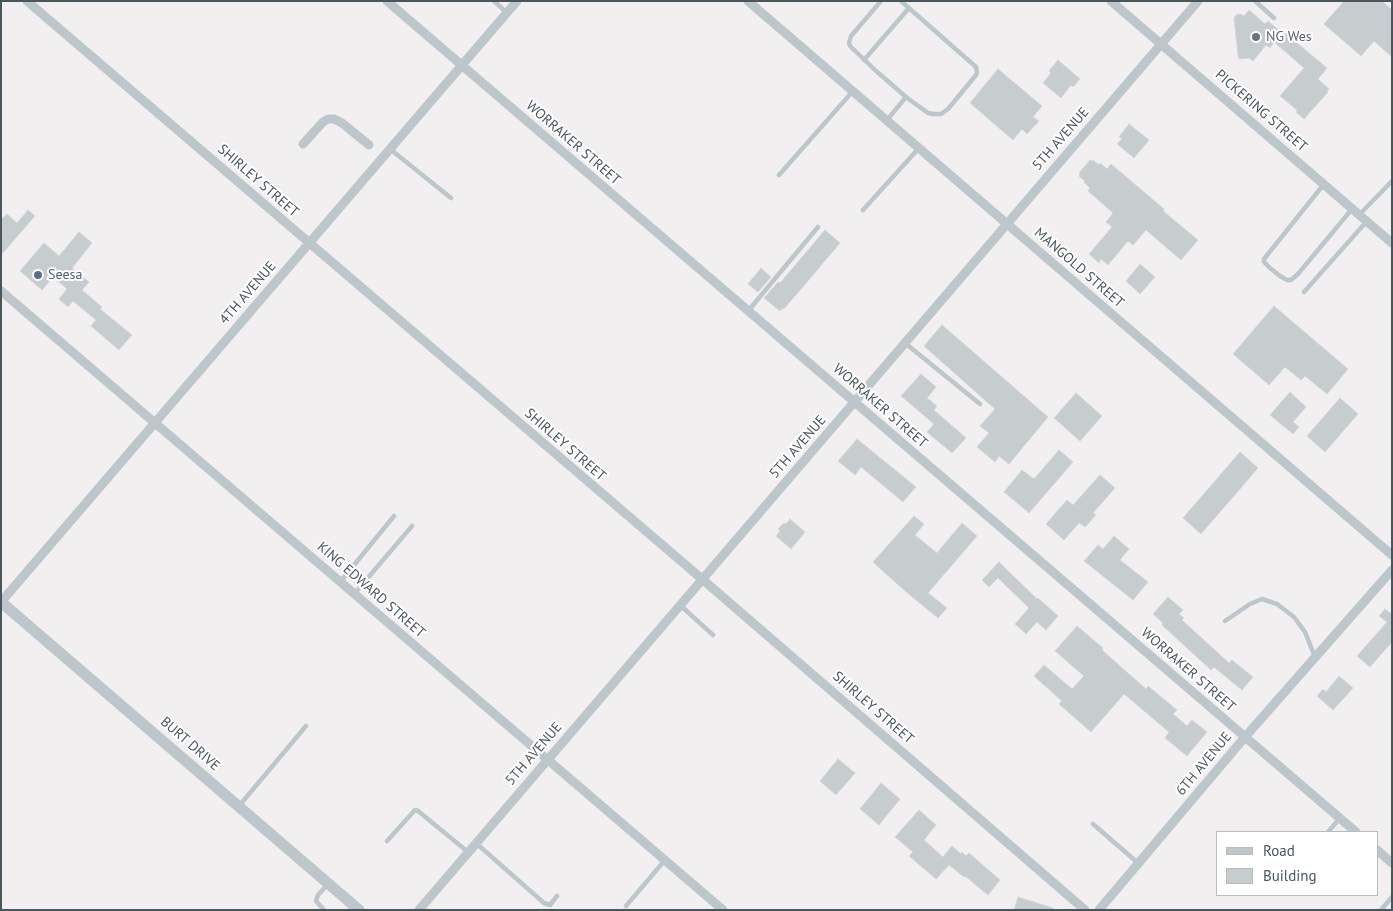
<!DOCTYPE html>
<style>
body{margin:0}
#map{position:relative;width:1393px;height:911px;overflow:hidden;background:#f2eff0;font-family:"PT Sans",sans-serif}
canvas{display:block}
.frame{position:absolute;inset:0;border:2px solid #49565b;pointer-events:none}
.legend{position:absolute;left:1216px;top:831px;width:162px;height:65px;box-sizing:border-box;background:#fff;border:1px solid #b6bbbd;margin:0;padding:6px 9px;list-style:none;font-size:15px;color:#49565b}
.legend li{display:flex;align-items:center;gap:10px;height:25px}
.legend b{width:25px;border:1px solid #b6bbbd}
</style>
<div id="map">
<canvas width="1393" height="911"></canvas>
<div class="frame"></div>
<ul class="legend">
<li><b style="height:6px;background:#bcc6cb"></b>Road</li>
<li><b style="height:14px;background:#c7ccce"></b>Building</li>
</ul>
</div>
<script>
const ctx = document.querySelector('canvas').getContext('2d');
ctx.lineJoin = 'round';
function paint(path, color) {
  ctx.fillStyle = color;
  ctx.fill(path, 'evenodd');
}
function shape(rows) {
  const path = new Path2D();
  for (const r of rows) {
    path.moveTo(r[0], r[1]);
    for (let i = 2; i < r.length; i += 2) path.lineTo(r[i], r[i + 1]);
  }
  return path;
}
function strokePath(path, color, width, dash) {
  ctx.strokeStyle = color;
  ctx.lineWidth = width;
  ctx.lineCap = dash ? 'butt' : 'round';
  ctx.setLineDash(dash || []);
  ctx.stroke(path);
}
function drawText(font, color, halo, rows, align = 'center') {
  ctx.font = font + ' "PT Sans",sans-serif';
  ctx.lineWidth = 4;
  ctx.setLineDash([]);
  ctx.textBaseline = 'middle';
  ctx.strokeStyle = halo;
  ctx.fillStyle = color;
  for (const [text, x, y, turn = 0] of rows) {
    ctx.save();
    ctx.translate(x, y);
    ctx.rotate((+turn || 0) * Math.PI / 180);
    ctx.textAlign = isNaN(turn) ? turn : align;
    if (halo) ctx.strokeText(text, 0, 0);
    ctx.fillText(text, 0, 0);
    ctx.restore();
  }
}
const building = shape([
 [1344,1,1382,1,1392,10,1392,57,1374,41,1361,56,1324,24,1344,1],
 [1249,10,1265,24,1268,21,1282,33,1284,32,1327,68,1318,79,1329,89,1327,91,1328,92,1304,119,1296,112,1297,110,1280,96,1304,68,1274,42,1270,48,1266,45,1253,61,1249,58,1239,59,1238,55,1234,18,1236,15,1240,14,1244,16,1249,10],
 [1058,60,1080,79,1073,87,1071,85,1061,98,1043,83,1051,73,1049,71,1058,60],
 [998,69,1042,106,1033,117,1039,121,1027,134,1022,129,1013,140,970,103,998,69],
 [1129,124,1149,140,1134,158,1117,144,1122,139,1119,137,1129,124],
 [1090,160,1092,161,1093,160,1099,165,1100,163,1107,169,1111,164,1164,209,1163,211,1198,240,1181,260,1146,230,1133,245,1128,241,1108,265,1101,259,1099,263,1089,254,1112,227,1106,222,1113,213,1088,191,1090,188,1084,182,1085,181,1079,176,1080,174,1079,173,1090,160],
 [28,210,35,216,1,255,1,220,7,214,17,223,28,210],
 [825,230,840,243,784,309,782,308,780,311,764,298,778,282,780,283,825,230],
 [79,232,92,243,72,268,89,282,82,290,102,307,100,309,132,335,119,350,91,326,96,320,73,301,68,307,59,299,67,289,53,277,42,290,20,271,44,243,59,256,79,232],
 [1140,264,1155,277,1140,294,1126,281,1140,264],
 [761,268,771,277,758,292,748,284,761,268],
 [1274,306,1348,369,1327,394,1305,376,1301,380,1285,367,1269,385,1233,354,1274,306],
 [942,325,1048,417,1009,464,999,456,995,462,977,447,989,433,980,426,995,409,924,346,942,325],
 [921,374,936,387,927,398,937,406,934,410,966,438,952,453,927,432,934,424,901,396,921,374],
 [1290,392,1306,407,1293,422,1299,427,1293,434,1270,415,1290,392],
 [1076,393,1102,416,1080,441,1054,418,1076,393],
 [1340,398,1358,414,1325,452,1307,436,1340,398],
 [857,439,916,487,903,502,861,467,855,475,838,461,857,439],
 [1059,450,1073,462,1029,513,1004,492,1022,470,1034,479,1059,450],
 [1240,452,1258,468,1201,534,1183,518,1240,452],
 [1100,475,1115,488,1093,513,1096,515,1085,527,1079,523,1064,540,1046,524,1067,500,1073,505,1100,475],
 [914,516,924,524,915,535,937,553,962,523,977,536,928,593,947,608,938,618,905,591,873,562,914,516],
 [790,519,805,532,791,549,776,536,780,531,778,529,784,523,786,524,790,519],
 [1114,536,1129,549,1120,560,1148,582,1133,600,1084,561,1098,545,1103,549,1114,536],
 [999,562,1037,599,1038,598,1058,616,1046,630,1037,622,1026,634,1015,624,1029,608,998,578,989,587,982,580,999,562],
 [1168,597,1183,610,1179,614,1184,618,1182,620,1229,663,1232,660,1253,677,1242,690,1214,667,1211,670,1162,625,1163,623,1153,614,1168,597],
 [1385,609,1392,614,1392,642,1370,667,1357,656,1387,622,1379,616,1385,609],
 [1077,626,1103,648,1102,650,1146,689,1148,686,1177,710,1173,714,1187,726,1192,720,1207,732,1187,756,1165,738,1169,732,1124,694,1091,732,1059,704,1062,701,1034,676,1044,665,1072,689,1084,676,1055,651,1077,626],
 [1339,676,1353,688,1333,710,1317,696,1323,689,1326,692,1339,676],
 [838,759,855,773,836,795,820,781,838,759],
 [881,783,900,799,879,825,860,809,881,783],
 [919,810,936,825,924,840,943,857,952,846,961,854,962,852,966,856,969,853,1000,880,988,895,965,876,964,877,949,865,936,879,909,856,913,852,895,837,919,810],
 [1018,897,1053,908,1053,910,1014,910,1018,897]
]);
paint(building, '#c7ccce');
strokePath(building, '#d4d7da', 1);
strokePath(shape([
 [494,1,507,13],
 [881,1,851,36,849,43,850,46,875,70,906,97,928,113,933,114,941,114,948,109,976,75,977,73,976,67,901,1],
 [1255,1,1274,18],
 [864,60,909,8],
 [887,120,906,97],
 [390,149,451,198],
 [779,175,853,91],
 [1324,184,1264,259,1264,262,1270,268,1280,276,1287,280,1291,280,1298,274,1352,209],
 [863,210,919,148],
 [1359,215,1392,181],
 [1304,292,1367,221],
 [748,311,818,227],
 [905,343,980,404],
 [341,581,394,516],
 [355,593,412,526],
 [680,605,713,635],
 [1225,621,1250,604,1262,599,1277,604,1294,617,1305,632,1315,657],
 [239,806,306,726],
 [1093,824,1138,863],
 [1328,832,1340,818],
 [387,841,415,810,418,811,468,852],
 [477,844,544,903,550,905,557,896],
 [626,906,665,860],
 [324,910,316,901,318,895,328,884],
 [1381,910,1392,897]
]), '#bcc6cb', 4.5);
strokePath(shape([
 [27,1,702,579,1085,910],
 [387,1,1356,832],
 [748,1,1392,555],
 [1111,1,1392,243],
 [303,144,323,122,328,119,334,119,342,123,369,145],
 [1,291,723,910],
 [1,602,517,1],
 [1377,850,1392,863],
 [419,910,1198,1],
 [1099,910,1245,737,1392,570]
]), '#bcc6cb', 9);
strokePath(shape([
 [1,602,359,910]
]), '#bcc6cb', 11);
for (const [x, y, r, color] of [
 [1256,37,5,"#6b7280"],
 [38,275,5,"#5c6f8a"]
]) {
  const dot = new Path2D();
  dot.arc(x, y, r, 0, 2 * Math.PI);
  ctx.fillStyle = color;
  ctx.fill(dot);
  strokePath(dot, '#fff', 2);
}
drawText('14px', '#5b616d', '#fff', [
 ["NG Wes",1266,37]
], 'left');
drawText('14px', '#49565b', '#fff', [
 ["PICKERING STREET",1261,111,41],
 ["5TH AVENUE",1061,139,-49],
 ["WORRAKER STREET",573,143,41],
 ["SHIRLEY STREET",258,181,41],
 ["MANGOLD STREET",1079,268,41],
 ["4TH AVENUE",248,293,-49],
 ["WORRAKER STREET",880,406,41],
 ["SHIRLEY STREET",565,445,41],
 ["5TH AVENUE",798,447,-49],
 ["KING EDWARD STREET",371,590,41],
 ["WORRAKER STREET",1188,670,41],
 ["SHIRLEY STREET",873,708,41],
 ["BURT DRIVE",190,744,41],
 ["5TH AVENUE",534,754,-49],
 ["6TH AVENUE",1204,764,-50]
]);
drawText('14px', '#4e5e75', '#fff', [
 ["Seesa",48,275]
], 'left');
</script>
